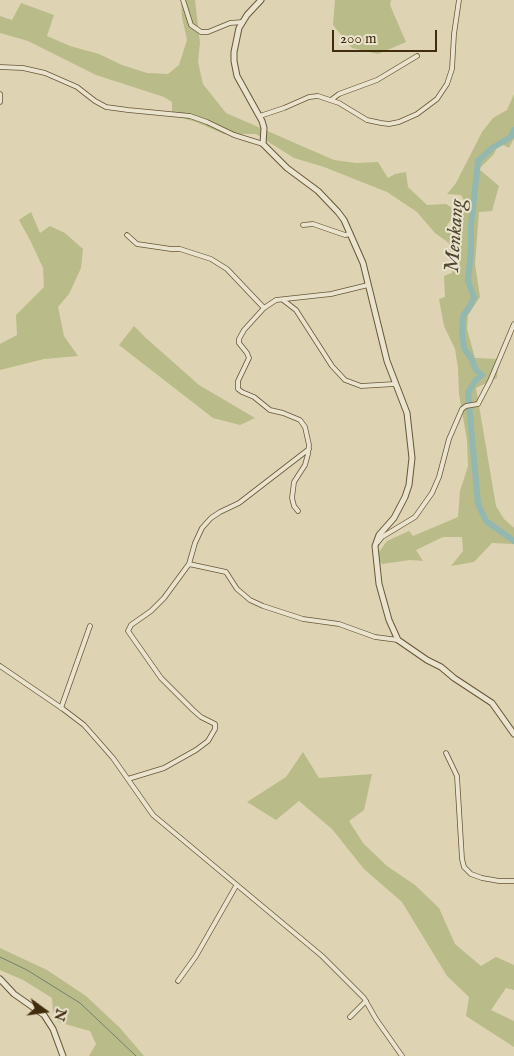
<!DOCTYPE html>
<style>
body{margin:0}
#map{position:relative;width:514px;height:1056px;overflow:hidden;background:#ded4b4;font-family:"IM FELL English",serif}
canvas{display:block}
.north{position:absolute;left:20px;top:986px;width:50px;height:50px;-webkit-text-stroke:4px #eae3ce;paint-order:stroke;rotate:104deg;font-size:14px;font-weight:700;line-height:20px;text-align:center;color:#412c0d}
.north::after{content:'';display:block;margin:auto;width:18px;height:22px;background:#412c0d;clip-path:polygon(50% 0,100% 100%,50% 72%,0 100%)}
.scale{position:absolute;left:332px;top:30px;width:105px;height:22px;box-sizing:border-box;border:2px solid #412c0d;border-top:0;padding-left:6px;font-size:15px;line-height:18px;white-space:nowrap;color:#412c0d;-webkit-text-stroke:4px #eae3ce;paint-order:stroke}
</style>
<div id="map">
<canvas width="514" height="1056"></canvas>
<div class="north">N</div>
<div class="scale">200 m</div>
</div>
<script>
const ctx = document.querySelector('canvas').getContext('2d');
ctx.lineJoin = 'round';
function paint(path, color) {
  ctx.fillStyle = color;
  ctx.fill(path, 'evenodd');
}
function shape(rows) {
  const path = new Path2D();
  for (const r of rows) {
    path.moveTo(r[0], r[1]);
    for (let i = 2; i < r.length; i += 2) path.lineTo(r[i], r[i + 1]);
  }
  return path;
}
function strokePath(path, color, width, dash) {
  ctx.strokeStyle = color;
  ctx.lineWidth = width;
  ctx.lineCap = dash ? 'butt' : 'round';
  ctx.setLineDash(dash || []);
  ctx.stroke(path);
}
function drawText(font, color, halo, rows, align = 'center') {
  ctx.font = font + ' "IM FELL English",serif';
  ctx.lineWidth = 4;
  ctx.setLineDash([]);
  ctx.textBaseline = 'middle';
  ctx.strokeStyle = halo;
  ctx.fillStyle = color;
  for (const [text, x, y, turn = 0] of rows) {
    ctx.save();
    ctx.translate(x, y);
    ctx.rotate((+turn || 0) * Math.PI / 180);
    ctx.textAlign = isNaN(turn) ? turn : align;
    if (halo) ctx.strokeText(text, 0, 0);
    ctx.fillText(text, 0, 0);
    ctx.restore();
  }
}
paint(shape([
 [181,0,195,0,200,43,198,62,203,84,226,113,334,160,356,163,378,162,388,178,395,174,406,172,408,187,427,205,446,204,458,212,447,225,456,236,461,224,465,202,461,195,447,194,456,183,482,132,493,118,507,110,514,94,514,138,509,148,499,143,494,154,479,169,499,186,492,211,479,212,475,264,480,297,468,315,467,329,475,358,498,359,497,378,476,388,496,506,504,519,514,528,514,544,492,543,474,562,451,566,463,551,462,537,443,537,416,550,423,561,410,560,382,564,376,556,387,541,409,531,413,536,458,517,460,491,468,466,467,440,459,394,458,368,455,349,444,326,439,299,445,297,444,276,452,273,449,243,435,233,417,212,387,192,324,167,294,158,256,134,224,134,196,122,172,115,172,102,164,97,96,75,28,41,0,33,0,16,12,20,21,3,54,15,47,36,70,46,99,54,122,65,147,73,168,74,179,65,187,40,182,17],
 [335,0,391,0,390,5,406,42,378,54,352,48,333,25],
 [31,212,40,233,50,226,65,233,83,249,81,268,69,294,58,307,64,336,78,356,44,359,0,370,0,344,17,335,16,315,44,287,43,268,31,242,19,220],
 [134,326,146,338,199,385,255,418,240,425,213,418,119,345],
 [303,752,319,778,372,774,364,810,349,821,363,843,387,866,415,885,439,908,455,944,481,966,496,957,514,965,514,990,506,988,491,1010,514,1021,514,1047,466,1016,469,997,447,976,402,902,364,869,332,829,299,801,276,820,247,802,286,777],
 [0,948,47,970,86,996,120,1028,144,1056,89,1056,96,1044,90,1031,58,1022,53,1012,52,998,23,980,0,970]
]), '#b9bb88');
strokePath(shape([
 [0,957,27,970,80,1003,136,1056]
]), '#72806f', 1);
strokePath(shape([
 [514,130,511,137,492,148,478,161,471,226,471,250,468,281,474,297,470,306,463,316,462,333,464,348,471,358,476,370,482,375,475,381,468,393,478,504,486,521,514,541]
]), '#93b8b0', 6);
const minor = shape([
 [183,0,191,25,201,32,208,32,230,23,243,22],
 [0,67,23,68,45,73,77,87,95,101,106,107,128,110,190,116,207,122,234,135,263,144],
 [0,94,0,102],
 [331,100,339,94,377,80,417,56],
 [260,116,284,108,309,97,318,96,339,103,367,120,381,123,389,124,399,122,417,114,437,99,447,84,452,69,454,34,459,0],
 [303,225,313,224,345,235,350,234],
 [127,235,137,244,171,249,180,249,211,259,227,269,264,308],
 [283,300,296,310,332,366,345,380,361,386,395,384],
 [309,449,239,503,220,512,211,518,202,528,195,543,189,564,226,572,237,589,250,600,263,606,303,619,339,624,375,637,398,640],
 [298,511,294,506,292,498,294,482,305,465,308,454,309,445,305,427,300,420,283,413,270,410,254,397,242,392,238,389,238,381,249,358,247,353,239,343,239,339,244,330,264,308,276,300,331,294,368,285],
 [378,542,382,537,415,517,432,493,439,477,449,439,462,409,466,406,478,404,479,402,490,381,514,324],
 [0,666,63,709,84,725,113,758,153,815,322,956,364,998,376,1019,402,1056],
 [61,708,90,626],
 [446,753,457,776,462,859,464,867,471,874,482,878,499,881,514,881],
 [128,779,164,768,196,750,208,741,215,729,215,724,201,717,193,710,161,678,128,631,131,625,151,611,164,598,189,564],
 [178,981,196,956,236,886],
 [350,1017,366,1001]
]);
const tertiary = shape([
 [261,0,247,15,239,28,234,52,234,61,237,76,262,121,264,128,263,144,287,168,318,191,338,212,344,220,363,263,387,361,407,413,412,458,409,485,405,497,394,518,379,535,375,546,379,584,389,620,398,640,427,660,441,667,454,678,492,703,514,734],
 [0,979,14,994,44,1015,53,1029,63,1056]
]);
strokePath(minor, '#685637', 5.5);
strokePath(tertiary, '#685637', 7);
strokePath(minor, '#eae3ce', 4);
strokePath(tertiary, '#eae3ce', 5);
drawText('italic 21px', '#51482e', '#eae3ce', [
 ["Menkang",456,236,-86]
]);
</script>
